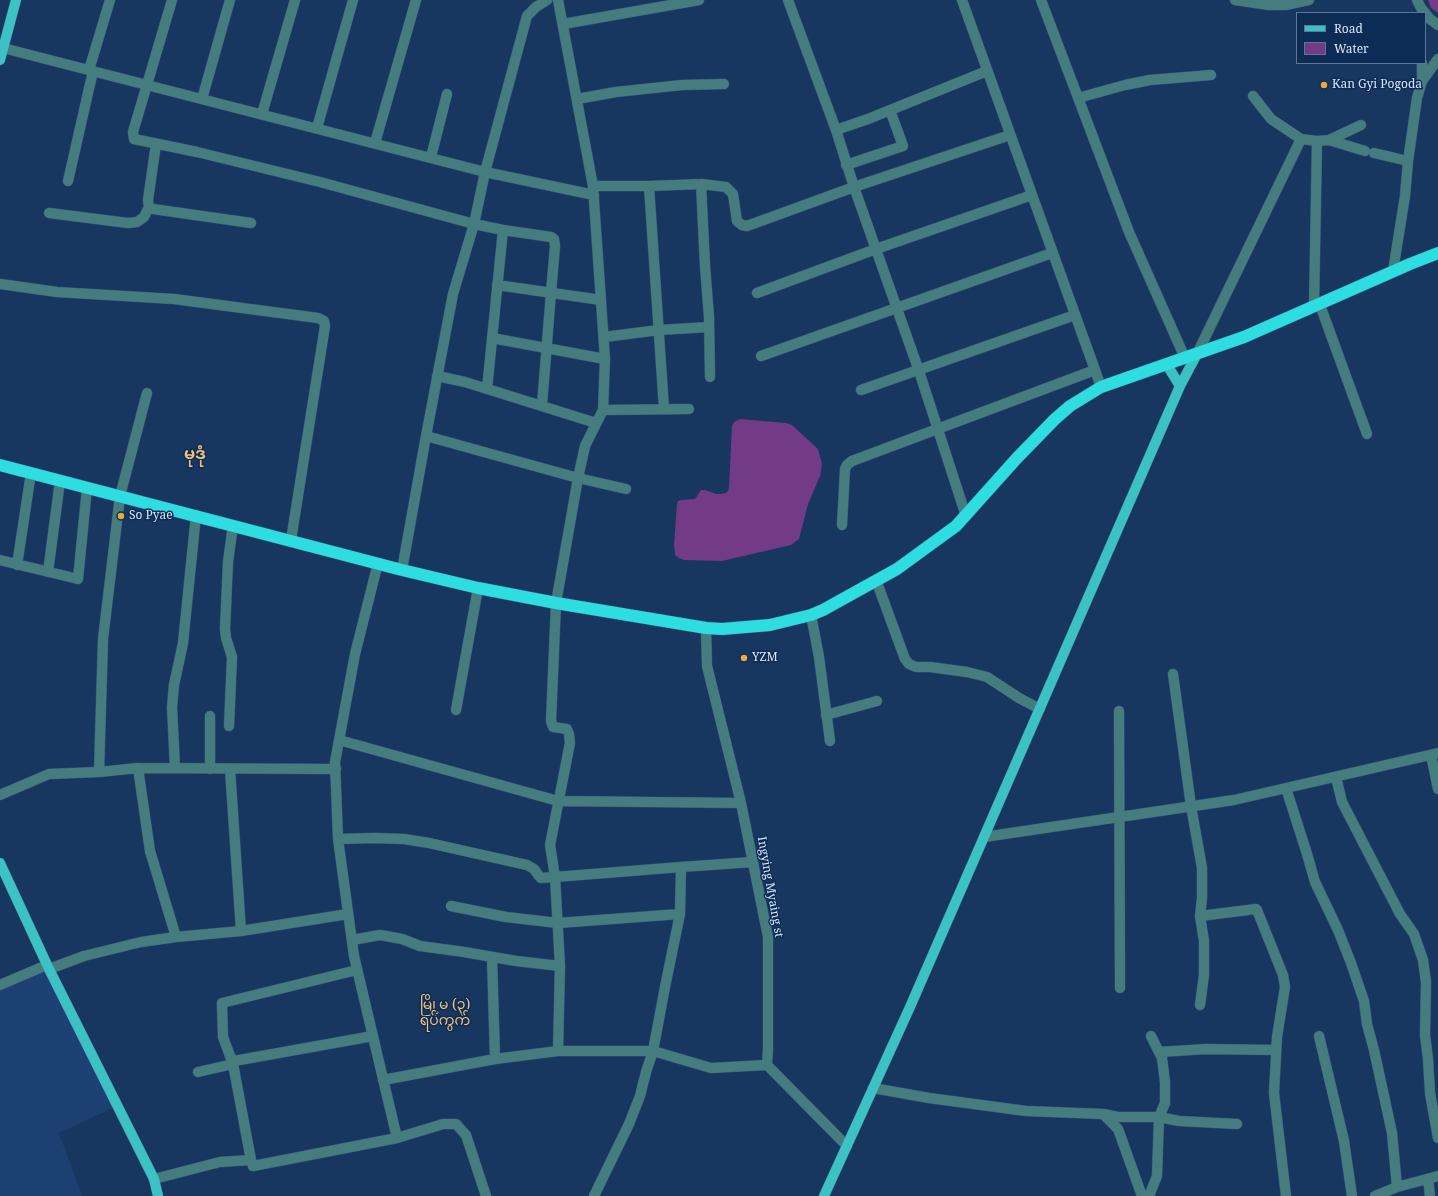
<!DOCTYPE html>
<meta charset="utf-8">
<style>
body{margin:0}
#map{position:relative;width:1438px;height:1196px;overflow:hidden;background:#173761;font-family:"Noto Serif",serif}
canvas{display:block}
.legend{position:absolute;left:1296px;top:12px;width:130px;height:52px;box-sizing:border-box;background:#0d2c55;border:1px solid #5e7698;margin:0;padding:5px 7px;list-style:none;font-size:12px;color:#d7e6fc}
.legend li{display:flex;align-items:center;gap:8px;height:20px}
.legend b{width:20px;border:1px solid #5e7698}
</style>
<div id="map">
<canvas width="1438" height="1196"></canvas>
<ul class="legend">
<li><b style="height:5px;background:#3cc2c4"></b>Road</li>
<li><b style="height:11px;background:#733a86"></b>Water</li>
</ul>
</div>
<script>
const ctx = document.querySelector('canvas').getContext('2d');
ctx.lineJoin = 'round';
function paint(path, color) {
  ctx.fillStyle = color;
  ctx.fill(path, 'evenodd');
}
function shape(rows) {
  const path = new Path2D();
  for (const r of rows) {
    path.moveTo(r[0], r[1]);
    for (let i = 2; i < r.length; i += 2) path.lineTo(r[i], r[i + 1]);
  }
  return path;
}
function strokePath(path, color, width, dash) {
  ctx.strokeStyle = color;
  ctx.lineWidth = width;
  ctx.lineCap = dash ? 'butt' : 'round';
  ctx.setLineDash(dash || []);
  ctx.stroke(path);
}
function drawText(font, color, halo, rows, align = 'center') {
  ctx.font = font + ' "Noto Serif","Noto Sans Myanmar",serif';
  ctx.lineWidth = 3;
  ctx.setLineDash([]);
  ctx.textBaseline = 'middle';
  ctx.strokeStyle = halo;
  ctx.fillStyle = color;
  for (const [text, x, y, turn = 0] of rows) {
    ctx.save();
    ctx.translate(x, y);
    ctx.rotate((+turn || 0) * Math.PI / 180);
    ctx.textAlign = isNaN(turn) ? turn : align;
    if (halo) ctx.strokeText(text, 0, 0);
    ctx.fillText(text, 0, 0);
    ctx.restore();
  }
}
paint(shape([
 [45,972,113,1108,59,1133,82,1196,0,1196,0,989]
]), '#1c4071');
paint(shape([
 [1428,0,1438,0,1438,13,1431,8],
 [740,419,786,423,792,425,818,449,822,464,820,476,808,504,799,539,791,545,722,561,684,560,679,558,675,555,674,545,677,504,678,501,682,500,695,499,701,490,705,490,716,494,721,494,726,493,728,491,729,487,732,426,734,422]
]), '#733a86');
const minor = shape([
 [172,0,133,132,134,139,197,152,320,182,474,224,503,230,487,389],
 [788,0,836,130,854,187,919,371,966,516],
 [962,0,1095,370],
 [1041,0,1129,232,1185,358],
 [1235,0,1269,5,1286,5,1309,0],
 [1417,0,1421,8,1430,19,1438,25],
 [563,24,699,0],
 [3,48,485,172,594,195],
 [89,70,110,0],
 [1422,81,1422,63],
 [1253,96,1271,119,1301,139],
 [1078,98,1125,85,1150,80,1211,75],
 [202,99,230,0],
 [577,99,616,92,682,85,724,84],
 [262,114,295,0],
 [317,128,353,0],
 [836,130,868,119,987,71],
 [1329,140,1365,151],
 [375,143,416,0],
 [156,144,148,200,149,207,153,209,251,223],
 [1374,153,1408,161],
 [431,157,447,94],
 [846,165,903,146,890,110],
 [68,181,93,71],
 [701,184,705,266,709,317,710,377],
 [593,186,649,186,701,184,726,187,733,194,737,221,742,225,747,226,854,187,1010,135],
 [649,186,664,409],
 [49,213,128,223,137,222,144,217,149,207],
 [503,230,551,237,554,239,555,246,551,293,542,405],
 [1393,271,1405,196,1408,161,1417,98,1422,81,1438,59],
 [0,284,57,292,174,299,318,318,324,321,325,326,291,540],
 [497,285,601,300],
 [757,293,876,249,1032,195],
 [1320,305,1367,434],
 [1314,307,1317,141],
 [604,337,659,330,709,327],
 [492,338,605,359],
 [1197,354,1301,139,1317,141,1329,140,1361,125],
 [761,356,1052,253],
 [437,376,465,382,596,423],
 [861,390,1075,315],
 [603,410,689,409],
 [426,436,453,294,474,224,485,172,527,16,536,7,547,0],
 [842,525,845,469,847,465,852,461,1095,370,1101,387],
 [0,560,78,579,87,488],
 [378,563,355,654,335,762,338,839,354,956,397,1138],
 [17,565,31,473],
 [402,570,426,436,578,478,626,489],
 [48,572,60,481],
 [876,580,905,659,909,664,916,667,930,667,967,672,987,677,1019,698,1040,709],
 [811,615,819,657,830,741],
 [706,628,707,666,741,803,768,937,768,1049,767,1065,847,1146],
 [1173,674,1191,806,1202,868,1202,898,1200,916,1204,941,1204,975,1200,1005],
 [456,710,478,588],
 [1119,711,1120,988],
 [826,715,877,701],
 [229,726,232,657,226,638,225,629,228,562,233,525],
 [339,740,558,801,741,803],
 [1431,755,1438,789],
 [138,768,150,851,176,937],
 [175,768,172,707,174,685,183,643,196,515],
 [210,769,210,716],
 [230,769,241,931],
 [99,772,103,639,120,496,147,393],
 [1336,777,1342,802,1400,914,1414,934,1423,960,1426,982,1425,1035,1428,1059,1430,1093,1438,1138],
 [1286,788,1307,854,1315,882,1338,930,1351,963,1364,1001,1367,1024,1374,1050,1392,1133,1397,1187],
 [0,795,49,774,99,772,138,768,336,769],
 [984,837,1234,800,1438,753],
 [338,839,375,838,404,839,429,843,527,865,534,869,539,876,541,878,555,877,550,845,570,743,569,734,567,729,553,727,551,721,556,603,578,478,585,446,603,410,605,359,593,186,558,0],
 [681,867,753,862],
 [451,906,506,917,558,923,680,914],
 [1200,916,1256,909,1257,910,1283,975,1285,987,1277,1037,1274,1093,1286,1196],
 [352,940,380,935,402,939,420,946,464,952,516,961,560,966],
 [492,957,495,1059],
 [49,969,84,956,141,942,176,937,241,931,348,914],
 [0,985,47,965],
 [1319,1036,1344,1141,1352,1196],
 [558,1051,560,966,555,877,681,867,680,914,665,987,653,1051,646,1072,640,1096,629,1124,594,1196],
 [1159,1052,1206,1049,1276,1050],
 [198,1072,233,1064,234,1061,373,1036],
 [383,1080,495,1059,558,1051,653,1051,711,1068,767,1065],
 [873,1088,929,1098,1026,1111,1103,1114,1118,1129,1142,1196],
 [1103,1114,1118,1117,1159,1117,1179,1121,1237,1124],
 [251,1160,233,1064,223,1037,222,1003,357,970],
 [154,1179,220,1162,251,1160,253,1166,397,1138,443,1124,456,1124,466,1135,486,1196],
 [1428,1179,1430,1196],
 [1149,1196,1157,1176,1159,1117,1165,1103,1165,1082,1162,1058,1151,1036],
 [1375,1196,1397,1187,1438,1176]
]);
const major = shape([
 [0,60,16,0],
 [1167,365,1180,386],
 [0,863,49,969,154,1179,158,1196],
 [824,1196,910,1007,1180,386,1197,354]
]);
const highway = shape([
 [0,465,402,570,478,588,556,603,706,628,722,629,770,625,811,615,823,610,897,569,956,526,1017,458,1055,419,1070,406,1101,387,1244,337,1410,264,1438,253]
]);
strokePath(minor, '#36537a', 11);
strokePath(major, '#36537a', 11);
strokePath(highway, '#36537a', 13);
strokePath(minor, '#457d7e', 10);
strokePath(major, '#3cc2c4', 10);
strokePath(highway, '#2ddde0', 12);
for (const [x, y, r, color] of [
 [1324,85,4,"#ebaa39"],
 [121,516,4,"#ebaa39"],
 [744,658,4,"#ebaa39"]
]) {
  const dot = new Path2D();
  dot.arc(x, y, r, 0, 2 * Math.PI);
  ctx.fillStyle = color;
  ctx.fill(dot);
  strokePath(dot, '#0d2c55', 1.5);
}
drawText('12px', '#d7e6fc', '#0d2c55', [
 ["Kan Gyi Pogoda",1332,85],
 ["So Pyae",129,516],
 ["YZM",752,658]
], 'left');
drawText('12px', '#d7e6fc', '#0d2c55', [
 ["Ingying Myaing st",770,887,80]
]);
drawText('14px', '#eec07d', '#0d2c55', [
 ["မြို့မ (၃)",445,1005],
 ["ရပ်ကွက်",445,1021]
]);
drawText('bold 16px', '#eec07d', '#0d2c55', [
 ["မုဒုံ",195,454]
]);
</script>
